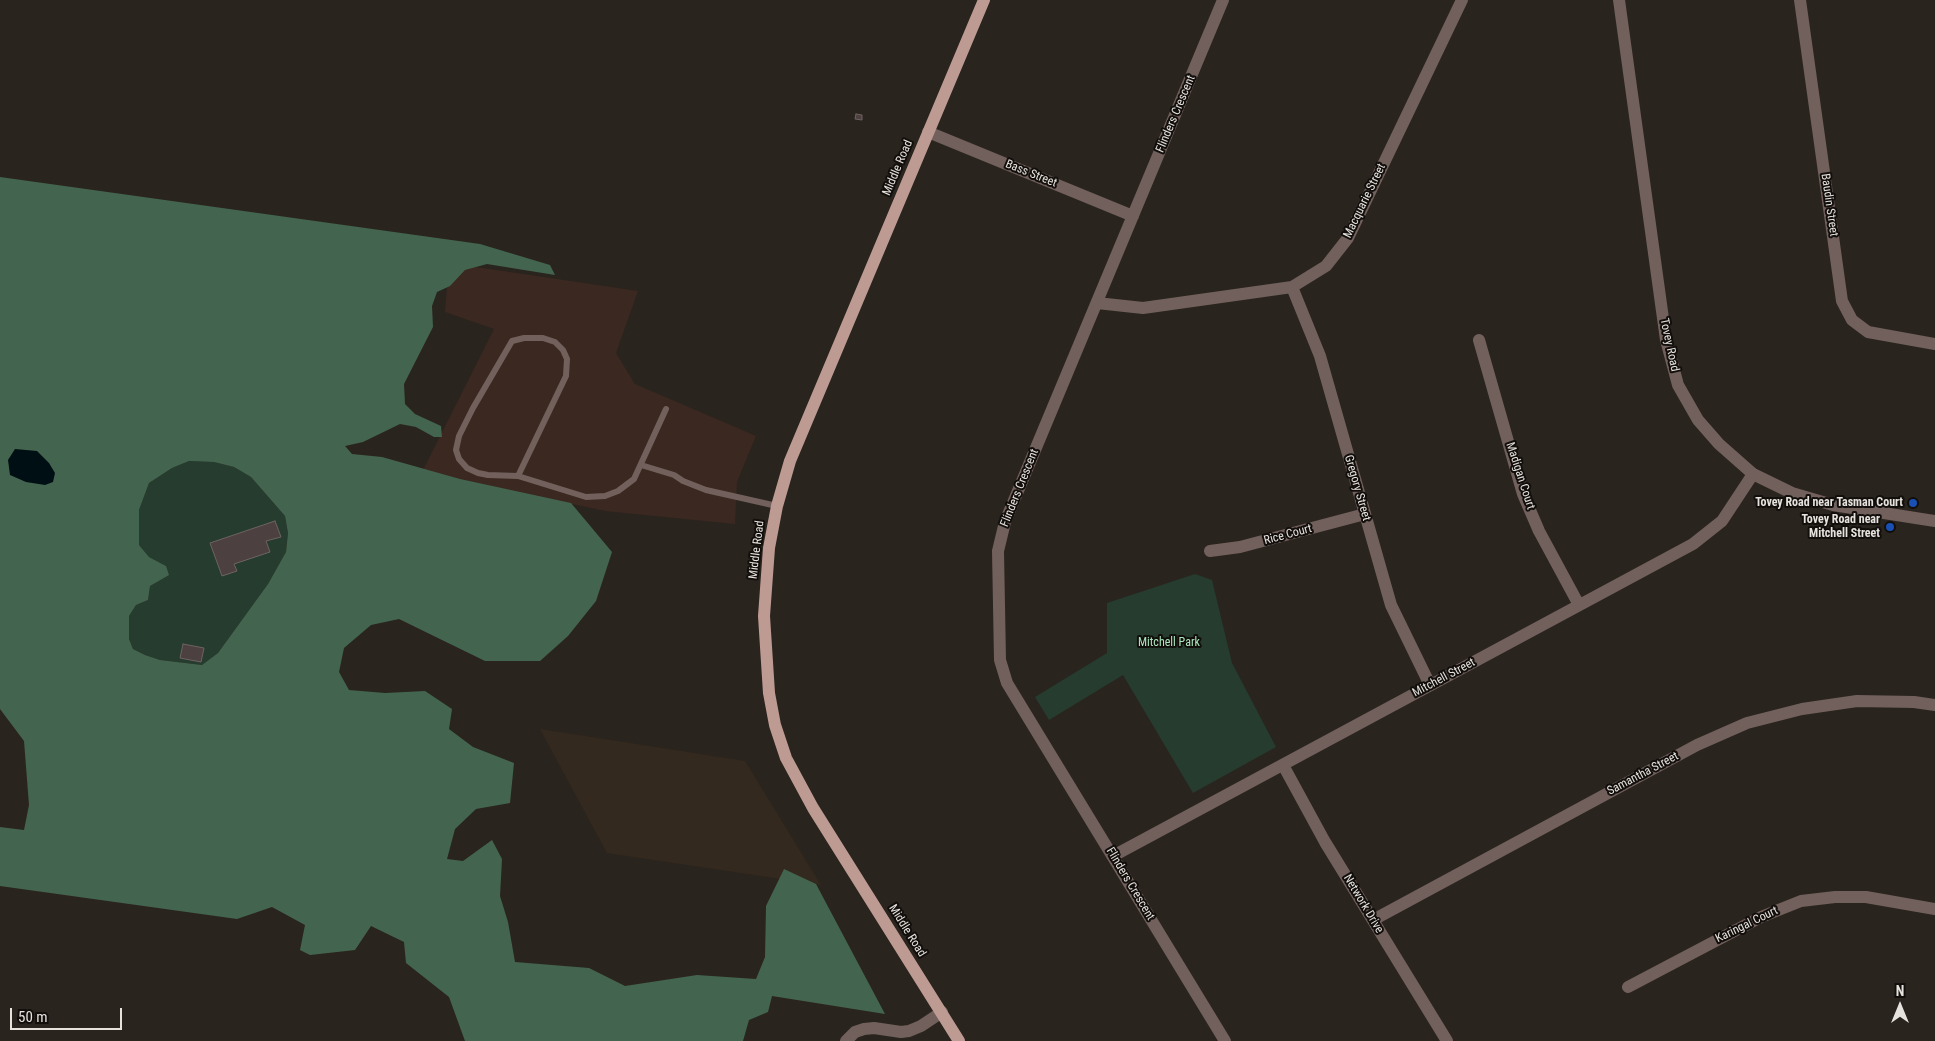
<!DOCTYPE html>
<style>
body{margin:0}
#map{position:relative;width:1935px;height:1041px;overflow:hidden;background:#2a241e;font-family:"Roboto Condensed",sans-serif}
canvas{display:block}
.north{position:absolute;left:1875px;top:981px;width:50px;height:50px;-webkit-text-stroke:4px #110e0b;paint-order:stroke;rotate:0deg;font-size:14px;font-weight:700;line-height:20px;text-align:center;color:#e6e2de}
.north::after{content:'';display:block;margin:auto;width:18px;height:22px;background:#e6e2de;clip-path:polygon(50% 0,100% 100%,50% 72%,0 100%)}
.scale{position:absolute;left:10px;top:1008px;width:112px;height:22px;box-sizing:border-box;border:2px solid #e6e2de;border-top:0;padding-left:6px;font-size:15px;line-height:18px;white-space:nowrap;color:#e6e2de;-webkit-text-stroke:4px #110e0b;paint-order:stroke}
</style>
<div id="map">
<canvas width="1935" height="1041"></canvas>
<div class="north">N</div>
<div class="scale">50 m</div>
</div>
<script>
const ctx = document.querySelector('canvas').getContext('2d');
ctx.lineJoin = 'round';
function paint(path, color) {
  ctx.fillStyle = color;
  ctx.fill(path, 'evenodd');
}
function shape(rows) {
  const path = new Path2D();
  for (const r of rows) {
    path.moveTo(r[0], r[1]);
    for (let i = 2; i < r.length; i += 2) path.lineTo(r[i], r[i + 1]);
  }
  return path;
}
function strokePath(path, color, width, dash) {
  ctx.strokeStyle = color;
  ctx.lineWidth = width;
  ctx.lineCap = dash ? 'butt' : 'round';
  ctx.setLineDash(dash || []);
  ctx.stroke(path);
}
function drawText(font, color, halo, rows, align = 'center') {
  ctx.font = font + ' "Roboto Condensed",sans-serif';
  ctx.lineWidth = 4;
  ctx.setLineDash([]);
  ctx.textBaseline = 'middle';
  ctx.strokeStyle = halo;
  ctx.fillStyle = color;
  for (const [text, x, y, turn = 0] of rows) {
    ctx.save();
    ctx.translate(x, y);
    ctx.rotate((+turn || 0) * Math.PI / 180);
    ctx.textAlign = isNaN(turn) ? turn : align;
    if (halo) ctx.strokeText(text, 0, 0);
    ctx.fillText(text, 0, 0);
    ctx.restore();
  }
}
paint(shape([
 [449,263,638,291,616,353,635,384,756,436,737,482,735,524,605,511,422,472,494,329,445,312]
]), '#3a2821');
paint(shape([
 [540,729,745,761,821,885,607,853]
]), '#34291e');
paint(shape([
 [189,461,214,462,234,467,251,477,285,516,288,533,286,552,268,584,218,653,202,665,160,660,145,655,133,649,129,639,129,616,136,605,148,600,150,586,160,579,166,566,149,557,139,545,139,510,149,483,172,468],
 [1195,574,1212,580,1232,663,1276,747,1193,793,1123,675,1049,720,1035,697,1107,653,1107,603]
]), '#253c2e');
paint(shape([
 [0,177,480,244,550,265,555,275,487,264,465,270,450,286,437,292,432,306,433,327,404,384,405,404,415,414,441,426,442,437,434,437,416,427,400,424,363,442,345,446,352,454,382,457,460,479,571,503,612,552,596,601,568,636,540,661,485,661,399,619,371,625,344,648,339,672,349,690,385,693,425,691,452,709,449,729,473,747,514,763,510,803,476,809,455,829,447,859,463,861,492,840,502,859,500,896,508,922,515,962,589,968,625,986,697,975,756,979,765,957,766,906,784,869,816,884,885,1014,772,996,768,1012,749,1020,743,1041,465,1041,449,997,406,963,404,942,371,926,355,950,310,955,300,950,305,925,272,907,237,919,0,886,0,827,24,830,29,805,24,741,0,709],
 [189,461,214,462,234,467,251,477,285,516,288,533,286,552,268,584,218,653,202,665,160,660,145,655,133,649,129,639,129,616,136,605,148,600,150,586,169,575,166,566,149,557,139,545,139,510,149,483,172,468]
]), '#43654f');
paint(shape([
 [15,449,37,451,49,463,55,473,53,482,45,485,26,482,10,475,8,460]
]), '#000f13');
const building = shape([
 [856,114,862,115,862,120,855,119,856,114],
 [275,521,281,537,266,541,270,552,234,564,237,571,222,576,210,543,275,521],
 [183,644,204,648,201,662,180,658,183,644]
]);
paint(building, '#4c4140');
strokePath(building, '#6e6362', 1);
strokePath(shape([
 [641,465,674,475,683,481,706,490,777,506],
 [518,476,566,376,567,359,563,350,555,342,543,338,524,338,512,341,473,408,459,436,456,450,459,459,467,468,478,473,488,475,518,476,586,497,605,496,618,491,634,479,666,409]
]), '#72605c', 6);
strokePath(shape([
 [1223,0,1005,522,998,551,1000,660,1007,683,1225,1041],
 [1800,0,1842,301,1852,320,1868,332,1935,344],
 [928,132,1133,216],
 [1292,287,1320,356,1391,605,1430,685],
 [1097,303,1143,308,1292,287,1326,266,1348,238,1462,0],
 [1479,340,1523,494,1539,531,1579,605],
 [1210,551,1240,547,1365,514],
 [1283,765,1325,842,1447,1041],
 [1113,856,1693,544,1722,521,1753,474],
 [1373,920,1697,745,1747,723,1802,709,1857,701,1914,702,1935,705],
 [1628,987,1761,917,1801,901,1835,897,1866,897,1935,909],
 [846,1041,855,1032,864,1029,874,1028,901,1032,909,1031,921,1026,942,1012]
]), '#72605c', 12);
strokePath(shape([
 [1619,0,1666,340,1678,385,1698,420,1719,444,1753,474,1792,493,1833,505,1935,521]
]), '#72605c', 12);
strokePath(shape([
 [959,1041,813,808,786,758,775,725,769,693,764,616,769,548,777,506,790,461,984,0]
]), '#be9b92', 12);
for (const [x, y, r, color] of [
 [1913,503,5,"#1a4fb4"],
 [1890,527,5,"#1a4fb4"]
]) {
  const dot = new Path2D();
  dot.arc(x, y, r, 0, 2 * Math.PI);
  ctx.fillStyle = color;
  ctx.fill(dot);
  strokePath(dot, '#110e0b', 2);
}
drawText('12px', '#e6e2de', '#110e0b', [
 ["Flinders Crescent",1176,114,-67],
 ["Middle Road",898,168,-67],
 ["Bass Street",1031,174,22],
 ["Macquarie Street",1365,201,-64],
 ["Baudin Street",1829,205,82],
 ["Tovey Road",1669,345,78],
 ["Madigan Court",1520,476,72],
 ["Flinders Crescent",1020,488,-68],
 ["Gregory Street",1357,488,74],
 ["Rice Court",1288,535,-15],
 ["Middle Road",757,550,-83],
 ["Mitchell Street",1444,678,-28],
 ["Samantha Street",1643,774,-28],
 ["Flinders Crescent",1130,884,59],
 ["Network Drive",1363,904,59],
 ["Karingal Court",1747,925,-26],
 ["Middle Road",907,931,58]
]);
drawText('bold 12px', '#e6e2de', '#110e0b', [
 ["Tovey Road near Tasman Court",1903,503],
 ["Tovey Road near",1880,520],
 ["Mitchell Street",1880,534]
], 'right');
drawText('12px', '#aae6be', '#110e0b', [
 ["Mitchell Park",1169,643]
]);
</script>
